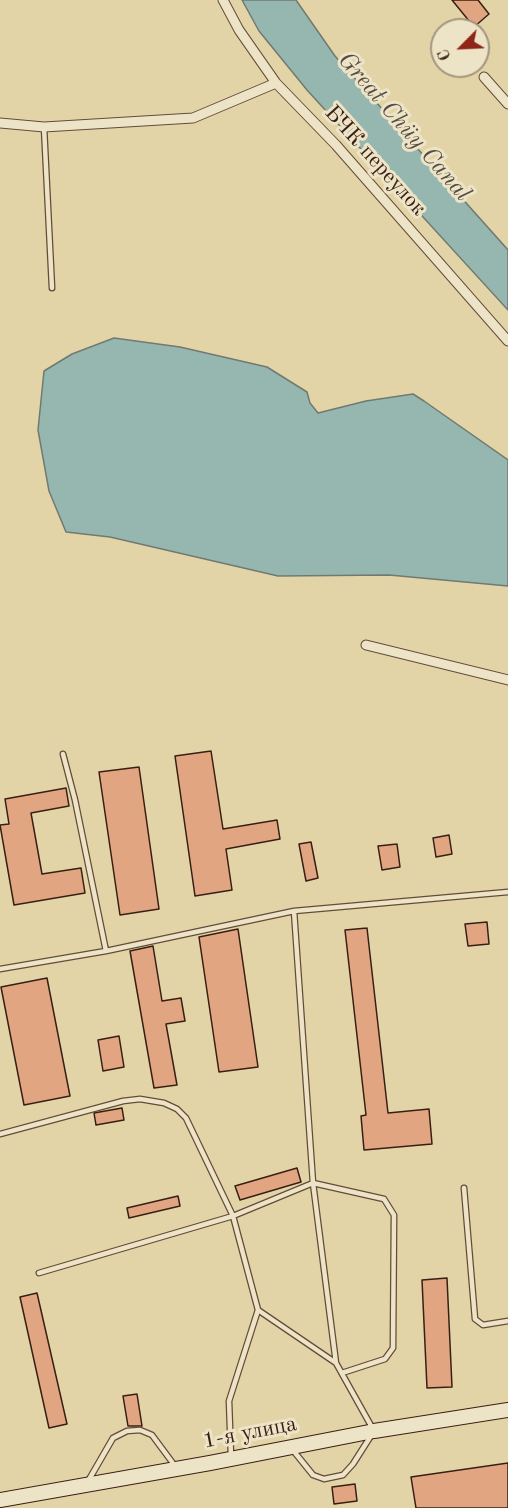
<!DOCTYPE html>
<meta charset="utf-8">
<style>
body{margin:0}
#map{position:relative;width:508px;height:1508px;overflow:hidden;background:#e3d4a7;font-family:"Old Standard TT",serif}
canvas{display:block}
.north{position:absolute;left:430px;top:18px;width:60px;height:60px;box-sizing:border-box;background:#ede3c6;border:2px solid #a5957f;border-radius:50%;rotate:246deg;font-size:16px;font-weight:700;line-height:24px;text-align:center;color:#381f14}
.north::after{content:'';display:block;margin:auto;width:21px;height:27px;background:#8f2418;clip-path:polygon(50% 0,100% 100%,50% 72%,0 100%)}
</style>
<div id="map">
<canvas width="508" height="1508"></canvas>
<div class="north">С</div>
</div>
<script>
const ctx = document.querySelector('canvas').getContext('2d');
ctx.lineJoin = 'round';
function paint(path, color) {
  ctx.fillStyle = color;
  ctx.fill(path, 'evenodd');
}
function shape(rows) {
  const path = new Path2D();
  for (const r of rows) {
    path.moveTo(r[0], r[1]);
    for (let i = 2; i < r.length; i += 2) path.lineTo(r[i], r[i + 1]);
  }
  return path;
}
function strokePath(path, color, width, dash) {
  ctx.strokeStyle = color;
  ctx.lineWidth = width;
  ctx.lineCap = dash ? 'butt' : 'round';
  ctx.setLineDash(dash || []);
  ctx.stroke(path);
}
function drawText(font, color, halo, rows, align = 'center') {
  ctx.font = font + ' "Old Standard TT",serif';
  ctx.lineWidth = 6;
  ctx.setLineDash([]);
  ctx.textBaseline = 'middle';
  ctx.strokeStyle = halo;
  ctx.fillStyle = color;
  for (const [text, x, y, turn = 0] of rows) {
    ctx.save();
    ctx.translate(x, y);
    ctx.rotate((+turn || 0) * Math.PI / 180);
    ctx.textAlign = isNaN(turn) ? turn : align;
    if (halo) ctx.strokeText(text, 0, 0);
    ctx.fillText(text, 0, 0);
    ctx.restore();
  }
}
const water = shape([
 [242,0,296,0,335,56,508,250,508,310,307,90,259,31,242,0],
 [114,338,180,347,267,367,307,392,310,403,318,413,366,401,413,394,424,401,508,460,508,586,389,575,278,576,110,537,66,532,49,491,38,430,44,371,72,354,114,338]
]);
paint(water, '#96b7af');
strokePath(water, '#707a71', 1.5);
const building = shape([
 [452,0,478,0,489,14,474,27,452,0],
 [211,751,223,829,277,820,280,839,226,849,232,890,195,896,175,756,211,751],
 [139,767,159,909,120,915,99,772,139,767],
 [66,788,69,806,31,813,42,874,81,868,85,893,14,905,0,825,9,824,5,799,66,788],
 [449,835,452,854,436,857,433,838,449,835],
 [311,842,318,878,306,881,299,844,311,842],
 [397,844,400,867,382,870,378,846,397,844],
 [487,922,489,944,468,946,465,924,487,922],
 [367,928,388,1113,429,1109,432,1144,364,1150,361,1116,366,1115,345,930,367,928],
 [238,929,258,1067,219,1072,199,937,238,929],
 [153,946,162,1001,181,998,185,1021,166,1024,177,1085,154,1088,130,951,153,946],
 [47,978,70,1096,24,1105,1,987,47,978],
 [119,1036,124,1067,103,1071,98,1040,119,1036],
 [122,1108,124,1120,96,1125,94,1113,122,1108],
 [297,1168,301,1182,240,1200,235,1186,297,1168],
 [178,1196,180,1206,129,1218,127,1208,178,1196],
 [447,1278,452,1387,427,1388,422,1280,447,1278],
 [37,1293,67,1424,49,1428,20,1297,37,1293],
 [137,1394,142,1426,128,1426,123,1396,137,1394],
 [508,1463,508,1508,416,1508,411,1477,508,1463],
 [355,1484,357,1501,334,1504,332,1487,355,1484]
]);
paint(building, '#e2a582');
strokePath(building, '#381f14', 1.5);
const lane = shape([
 [44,127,52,288],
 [63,754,75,800,106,951],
 [0,969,106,951,294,911,508,892],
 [0,1134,123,1101,140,1099,164,1103,177,1109,186,1118,233,1216,39,1273],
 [464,1188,475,1319,483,1325,508,1321],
 [336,1363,313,1183,384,1199,394,1215,393,1348,385,1359,342,1373],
 [292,1449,313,1475,324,1479,343,1475,353,1464,374,1431,336,1363,258,1310,233,1216,313,1183,294,911],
 [231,1456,229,1401,258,1310],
 [87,1483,113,1438,127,1431,140,1430,152,1435,175,1466]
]);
const street = shape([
 [223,0,239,30,276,83,336,145,508,341],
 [484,77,508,104],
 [0,123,44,127,193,118,276,83],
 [366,645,508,680]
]);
const secondary = shape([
 [0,1500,210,1463,374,1431,508,1410]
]);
strokePath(lane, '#634c39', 7);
strokePath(street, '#634c39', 11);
strokePath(secondary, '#381f14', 16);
strokePath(lane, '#ede3c6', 4.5);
strokePath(street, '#ede3c6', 9);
strokePath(secondary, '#ede3c6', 14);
drawText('22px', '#381f14', '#ede3c6', [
 ["БЧК переулок",375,161,48],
 ["1-я улица",250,1433,-11]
]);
drawText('italic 24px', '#544d42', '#ede3c6', [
 ["Great Chüy Canal",404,127,49]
]);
</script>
